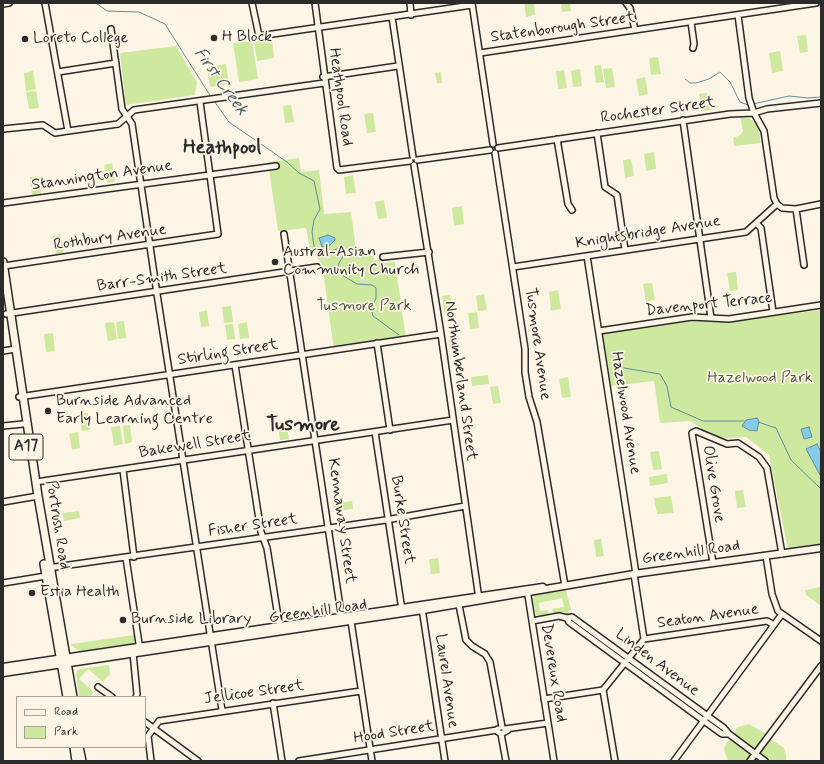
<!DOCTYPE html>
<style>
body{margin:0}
#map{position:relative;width:824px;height:764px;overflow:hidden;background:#fcf5e5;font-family:Mynerve,sans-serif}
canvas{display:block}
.frame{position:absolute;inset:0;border:4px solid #2b2b2b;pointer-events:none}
.legend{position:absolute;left:16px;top:696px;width:130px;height:52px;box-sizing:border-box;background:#fcf5e5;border:1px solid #a8a49b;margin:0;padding:5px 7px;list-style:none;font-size:12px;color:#2b2b2b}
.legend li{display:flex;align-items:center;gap:8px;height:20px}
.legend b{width:20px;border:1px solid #a8a49b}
</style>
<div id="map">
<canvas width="824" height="764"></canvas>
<div class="frame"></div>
<ul class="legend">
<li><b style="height:5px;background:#fcf5e5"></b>Road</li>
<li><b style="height:11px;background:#cee99f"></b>Park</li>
</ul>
</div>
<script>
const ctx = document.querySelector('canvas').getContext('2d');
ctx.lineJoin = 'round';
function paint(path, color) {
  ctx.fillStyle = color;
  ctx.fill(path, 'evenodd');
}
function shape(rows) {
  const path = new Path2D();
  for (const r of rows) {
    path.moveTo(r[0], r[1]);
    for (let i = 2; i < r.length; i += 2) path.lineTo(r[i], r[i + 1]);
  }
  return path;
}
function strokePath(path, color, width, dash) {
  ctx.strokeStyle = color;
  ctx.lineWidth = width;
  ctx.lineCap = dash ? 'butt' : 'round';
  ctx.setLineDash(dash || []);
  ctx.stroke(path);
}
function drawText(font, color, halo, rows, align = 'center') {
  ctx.font = font + ' Mynerve,sans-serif';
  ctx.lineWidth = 3.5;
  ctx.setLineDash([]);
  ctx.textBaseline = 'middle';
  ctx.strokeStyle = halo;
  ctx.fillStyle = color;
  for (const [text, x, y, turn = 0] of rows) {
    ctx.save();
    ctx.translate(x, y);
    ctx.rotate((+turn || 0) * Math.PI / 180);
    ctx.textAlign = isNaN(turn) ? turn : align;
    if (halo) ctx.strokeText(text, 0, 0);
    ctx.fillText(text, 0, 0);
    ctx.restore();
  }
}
paint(shape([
 [524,3,534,3,535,15,526,17],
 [561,3,570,3,571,11,562,12],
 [806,35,808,52,800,53,797,36],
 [272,39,274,58,257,61,254,41],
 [252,41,258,79,239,82,233,43],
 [176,46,197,82,195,95,126,105,120,53],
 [780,51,783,71,772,73,769,53],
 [658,57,661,74,651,75,649,58],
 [226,64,229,84,210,87,207,67],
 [601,65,604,82,596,83,594,66],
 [612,68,615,87,606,88,603,69],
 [580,69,582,86,573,87,571,71],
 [564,70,567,88,558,89,556,71],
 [33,71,36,89,26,91,24,73],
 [441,72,442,83,437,83,435,73],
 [645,77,648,94,639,96,636,79],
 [36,91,39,108,29,109,26,92],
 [707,93,710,110,701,111,699,94],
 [291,105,294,122,285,123,283,106],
 [373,113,376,132,367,133,364,114],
 [740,117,749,118,758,126,761,143,734,146,733,138,740,135,743,131],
 [654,152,656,169,646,171,644,154],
 [299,158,301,172,319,170,324,214,351,212,357,257,373,255,374,260,383,260,383,263,395,262,406,339,334,350,322,264,310,249,306,228,278,231,268,162],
 [631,159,634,176,625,178,623,160],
 [112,163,115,182,107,183,104,165],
 [353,175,356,193,346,194,344,177],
 [39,176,41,194,32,195,30,177],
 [384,200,387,218,378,219,375,202],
 [462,206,464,224,454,226,452,208],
 [60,235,64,253,56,254,52,236],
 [736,272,738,290,730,291,727,273],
 [652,283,655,300,646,302,643,284],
 [558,290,561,309,551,311,549,292],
 [484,294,487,310,478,311,476,296],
 [450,295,453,311,444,312,442,296],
 [231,306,233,322,224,323,222,307],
 [207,310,209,326,201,327,199,312],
 [821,310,821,545,788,550,769,455,746,437,717,439,690,421,660,423,654,381,611,386,603,334,691,321,727,322],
 [477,312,479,328,470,329,468,313],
 [124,321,126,338,118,339,116,322],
 [114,322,117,339,108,341,105,323],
 [247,322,249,338,240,339,238,324],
 [233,324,235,339,227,340,225,325],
 [53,333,55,351,46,352,44,334],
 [488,375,489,384,472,386,471,377],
 [568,377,571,397,562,398,559,379],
 [498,386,501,403,493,404,490,387],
 [88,413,90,430,82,431,79,414],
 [286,421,289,439,280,440,277,422],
 [130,425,132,442,125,444,123,426],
 [120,426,123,444,114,446,111,427],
 [78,432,80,448,72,450,69,434],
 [659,451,662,469,653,470,650,452],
 [667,474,668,483,650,486,649,477],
 [743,490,746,507,737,508,735,491],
 [671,496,674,513,657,514,654,498],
 [352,501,353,509,334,511,333,503],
 [79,511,80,518,64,521,62,513],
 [601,539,604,556,596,557,594,540],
 [438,558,440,573,431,574,429,559],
 [821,587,821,606,806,595,805,590],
 [566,590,571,609,568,614,553,614,552,609,564,607,562,598,539,603,540,611,548,610,549,615,540,616,536,615,533,599,535,595],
 [135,635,134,645,79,651,71,645,71,644],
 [109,665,110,674,103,682,88,669,79,679,94,692,90,697,79,697,76,673,79,669],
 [749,724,766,734,754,749,735,734,735,730,738,727],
 [769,738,784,748,786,755,786,761,770,761,760,754,760,751],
 [730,740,749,753,750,756,747,761,728,761,724,749,726,743]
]), '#cee99f');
const water = shape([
 [328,235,335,238,335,240,329,246,322,247,319,238,328,235],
 [757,418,759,421,757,431,749,430,742,426,746,420,757,418],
 [809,427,812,437,804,439,801,429,809,427],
 [817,444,821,452,820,475,806,449,817,444]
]);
paint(water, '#85cde6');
strokePath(water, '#618c9b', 1);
strokePath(shape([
 [96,3,107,11,139,12,165,24,211,97],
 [685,79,690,83,696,83,709,79,720,72,730,82,740,102,748,105],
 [214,101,229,122,287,162,299,173,314,181,320,209,314,220,312,232,314,246,317,251,328,252,340,248,344,252,344,255,339,263,337,272,357,284,372,285,376,288,376,298,371,308,373,316,399,335],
 [753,104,789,96,808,98,821,97],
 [618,367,660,374,667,386,671,407,703,421,744,421],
 [758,422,776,428,791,460,821,489]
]), '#618c9b', 1);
const minor = shape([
 [45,3,68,131],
 [252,3,259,36,472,5],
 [315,3,337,168,339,170,410,161],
 [410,3,411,15],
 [472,3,493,144],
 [626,3,630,8,635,30],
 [3,4,9,3],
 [738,15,749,98,754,113,764,131,774,198,777,204,782,208,796,209,821,204],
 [392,17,413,157],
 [691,22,694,44,693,48],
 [111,29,122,109,132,124,157,294,222,710],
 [480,53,816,3],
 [58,72,116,63],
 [323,77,398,66],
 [683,120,711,318],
 [3,129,43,125,55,133,68,131,118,124,134,110,324,83],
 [597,133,605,187,617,195,625,250],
 [557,139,568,204,572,210],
 [498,148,730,114,754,113,767,109,821,103],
 [495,153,525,349,525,372,529,397,537,422,565,586],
 [417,160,490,150],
 [414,165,441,334,479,599],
 [3,203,276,166],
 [796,209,804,265],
 [756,223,761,228,773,312],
 [284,234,342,620],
 [587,256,636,574],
 [383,257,429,252],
 [4,266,218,234,200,102],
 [513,267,746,232,777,204],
 [6,314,317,267],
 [599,331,692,317,729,319,821,305],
 [377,343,390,430],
 [3,351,16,349],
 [235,365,261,532,267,548,280,629],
 [19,397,441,334],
 [3,426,23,424],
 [375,432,402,610],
 [123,470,134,557],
 [36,482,453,420],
 [3,502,38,496],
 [766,556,772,594,778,611,821,641],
 [126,558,140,650],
 [713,563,692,433,696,431,727,444,738,443,759,457,767,468,782,554],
 [48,568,386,520,465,506],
 [3,583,46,576],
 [527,589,554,761],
 [458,600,466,640,472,646,485,654,490,662,502,727],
 [422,608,445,761],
 [567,618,569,622,704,721,722,734,729,734],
 [351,621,372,761],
 [532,621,559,616,567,618,572,617,724,728,729,734,765,761],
 [644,639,767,621,774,625],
 [133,653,137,694,136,697],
 [98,687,112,697],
 [603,690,615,761],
 [544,699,603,690,644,639,634,574],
 [273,703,282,761],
 [145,722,198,761],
 [498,729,498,732,501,734,508,730],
 [505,729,548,723],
 [501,734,506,761],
 [151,761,148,736,159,721,361,691],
 [299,761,497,730],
 [674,761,782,614],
 [750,761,821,666]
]);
const major = shape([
 [3,667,543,587],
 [3,673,423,610,634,574,821,548]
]);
const highway = shape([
 [3,262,38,496,73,697],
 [44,564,67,697],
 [74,747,76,761],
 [79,747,82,761]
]);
strokePath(minor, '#2b2b2b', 8);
strokePath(major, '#2b2b2b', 9);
strokePath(highway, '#2b2b2b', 10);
strokePath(minor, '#fcf5e5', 5);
strokePath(major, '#fcf5e5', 6);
strokePath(highway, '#fcf5e5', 7);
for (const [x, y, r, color] of [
 [214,38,4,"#2b2b2b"],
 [25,39,4,"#2b2b2b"],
 [275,262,4,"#2b2b2b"],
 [48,411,4,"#2b2b2b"],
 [32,593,4,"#2b2b2b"],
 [123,620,4,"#2b2b2b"]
]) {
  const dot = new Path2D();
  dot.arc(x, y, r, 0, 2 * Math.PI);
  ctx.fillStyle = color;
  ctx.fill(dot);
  strokePath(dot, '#fcf5e5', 1.5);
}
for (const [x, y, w] of [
 [26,447,34]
]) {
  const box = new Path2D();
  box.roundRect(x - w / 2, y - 13, w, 26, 3);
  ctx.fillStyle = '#fcf5e5';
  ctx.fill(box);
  strokePath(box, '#2b2b2b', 1);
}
drawText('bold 15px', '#2b2b2b', null, [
 ["A17",26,447]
]);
drawText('16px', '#2b2b2b', '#fcf5e5', [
 ["Statenborough Street",563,28,-8],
 ["Heathpool Road",340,97,82],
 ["Rochester Street",658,111,-8],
 ["Stannington Avenue",102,176,-8],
 ["Knightsbridge Avenue",648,233,-9],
 ["Rothbury Avenue",110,238,-8],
 ["Barr-Smith Street",162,278,-8],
 ["Davenport Terrace",709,305,-6],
 ["Tusmore Avenue",537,344,82],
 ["Stirling Street",228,353,-9],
 ["Northumberland Street",460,381,82],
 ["Hazelwood Avenue",625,413,81],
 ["Bakewell Street",195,445,-9],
 ["Olive Grove",713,484,81],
 ["Burke Street",402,520,81],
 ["Kennaway Street",341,521,82],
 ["Portrush Road",57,525,81],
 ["Fisher Street",253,526,-8],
 ["Greenhill Road",691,553,-8],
 ["Greenhill Road",318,612,-8],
 ["Seaton Avenue",708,617,-8],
 ["Linden Avenue",657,663,37],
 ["Devereux Road",553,673,81],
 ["Laurel Avenue",446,681,82],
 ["Jellicoe Street",254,693,-8],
 ["Hood Street",394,733,-9]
]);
drawText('16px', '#2b2b2b', '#fcf5e5', [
 ["H Block",222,38],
 ["Loreto College",33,39],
 ["Austral-Asian",283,253],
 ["Community Church",283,271],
 ["Burnside Advanced",56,402],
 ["Early Learning Centre",56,420],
 ["Estia Health",40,593],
 ["Burnside Library",131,620]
], 'left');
drawText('16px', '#545a48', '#fcf5e5', [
 ["Tusmore Park",364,307],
 ["Hazelwood Park",760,379]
]);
drawText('italic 17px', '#465c63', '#fcf5e5', [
 ["First Creek",220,82,54]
]);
drawText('bold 20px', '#2b2b2b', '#fcf5e5', [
 ["Heathpool",222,149],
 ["Tusmore",303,426]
]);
</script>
